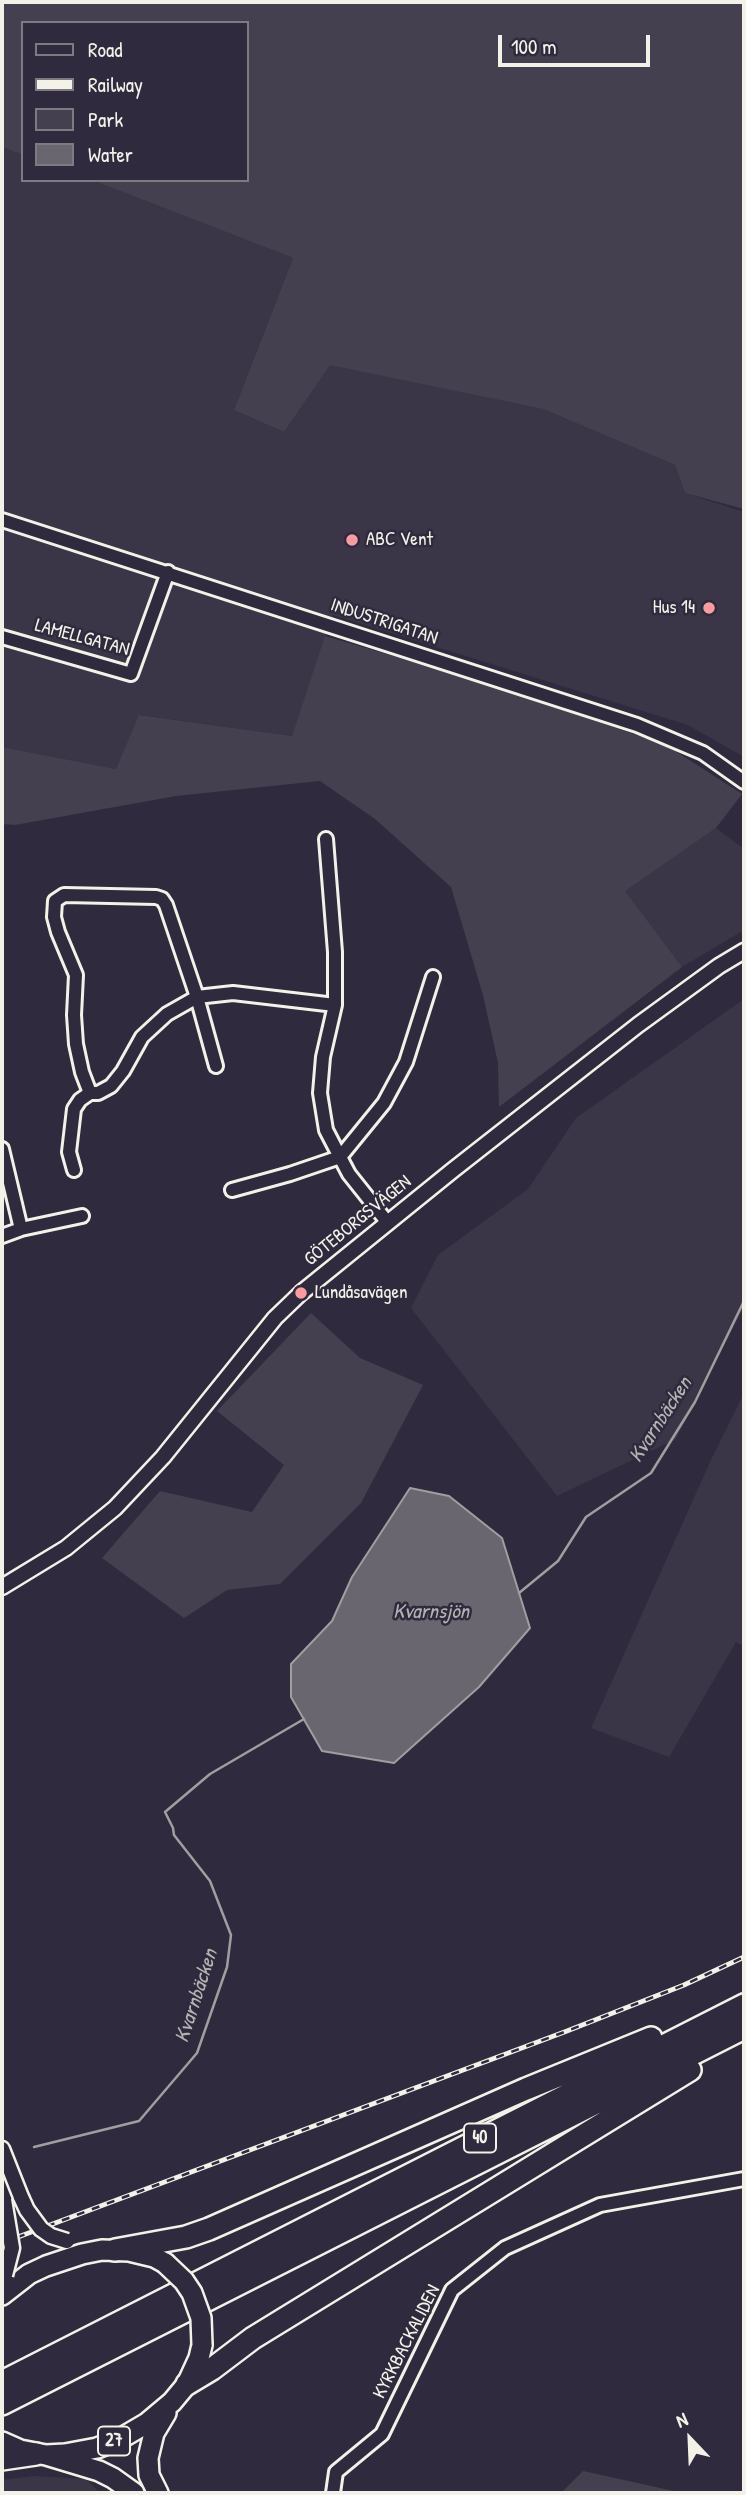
<!DOCTYPE html>
<meta charset="utf-8">
<style>
body{margin:0}
#map{position:relative;width:746px;height:2495px;overflow:hidden;background:#2f2a3d;font-family:"Patrick Hand",sans-serif}
canvas{display:block}
.frame{position:absolute;inset:0;border:4px solid #f4f1e8;pointer-events:none}
.legend{position:absolute;left:21px;top:21px;width:228px;height:161px;box-sizing:border-box;background:#2f2a3d;border:2px solid #7e7a81;margin:0;padding:9px 12px;list-style:none;font-size:21px;color:#f4f1e8}
.legend li{display:flex;align-items:center;gap:14px;height:35px}
.legend b{width:35px;border:2px solid #7e7a81}
.north{position:absolute;left:655px;top:2404px;width:70px;height:70px;-webkit-text-stroke:5px #2f2a3d;paint-order:stroke;rotate:337deg;font-size:19px;font-weight:700;line-height:28px;text-align:center;color:#f4f1e8}
.north::after{content:'';display:block;margin:auto;width:24px;height:32px;background:#f4f1e8;clip-path:polygon(50% 0,100% 100%,50% 72%,0 100%)}
.scale{position:absolute;left:498px;top:35px;width:152px;height:32px;box-sizing:border-box;border:4px solid #f4f1e8;border-top:0;padding-left:9px;font-size:21px;line-height:24px;white-space:nowrap;color:#f4f1e8;-webkit-text-stroke:5px #2f2a3d;paint-order:stroke}
</style>
<div id="map">
<canvas width="746" height="2495"></canvas>
<div class="frame"></div>
<ul class="legend">
<li><b style="height:9px;background:#2f2a3d"></b>Road</li>
<li><b style="height:9px;background:#f4f1e8"></b>Railway</li>
<li><b style="height:19px;background:#454050"></b>Park</li>
<li><b style="height:19px;background:#6a6670"></b>Water</li>
</ul>
<div class="north">N</div>
<div class="scale">100 m</div>
</div>
<script>
const ctx = document.querySelector('canvas').getContext('2d');
ctx.lineJoin = 'round';
function paint(path, color) {
  ctx.fillStyle = color;
  ctx.fill(path, 'evenodd');
}
function shape(rows) {
  const path = new Path2D();
  for (const r of rows) {
    path.moveTo(r[0], r[1]);
    for (let i = 2; i < r.length; i += 2) path.lineTo(r[i], r[i + 1]);
  }
  return path;
}
function strokePath(path, color, width, dash) {
  ctx.strokeStyle = color;
  ctx.lineWidth = width;
  ctx.lineCap = dash ? 'butt' : 'round';
  ctx.setLineDash(dash || []);
  ctx.stroke(path);
}
function drawText(font, color, halo, rows, align = 'center') {
  ctx.font = font + ' "Patrick Hand",sans-serif';
  ctx.lineWidth = 5;
  ctx.setLineDash([]);
  ctx.textBaseline = 'middle';
  ctx.strokeStyle = halo;
  ctx.fillStyle = color;
  for (const [text, x, y, turn = 0] of rows) {
    ctx.save();
    ctx.translate(x, y);
    ctx.rotate((+turn || 0) * Math.PI / 180);
    ctx.textAlign = isNaN(turn) ? turn : align;
    if (halo) ctx.strokeText(text, 0, 0);
    ctx.fillText(text, 0, 0);
    ctx.restore();
  }
}
paint(shape([
 [2,147,23,155,23,180,92,180,293,258,234,410,284,432,330,364,543,409,675,465,685,493,744,512,744,757,688,725,333,615,292,736,140,715,116,769,2,747],
 [716,828,744,849,744,930,682,967,624,891],
 [744,999,744,1307,676,1439,557,1496,411,1308,438,1255,528,1189,576,1118],
 [744,1393,744,1646,736,1642,669,1757,591,1728,710,1462],
 [33,2476,86,2479,100,2493,2,2493,2,2480]
]), '#3b3647');
paint(shape([
 [2,2,744,2,744,509,685,493,675,465,543,409,330,365,284,432,234,410,293,258,92,180,247,180,247,23,23,23,23,155,2,147],
 [325,636,469,678,666,745,742,794,716,828,625,891,682,967,499,1107,498,1063,483,995,451,887,375,819,320,781,176,796,15,825,2,824,2,747,116,769,139,715,292,736],
 [311,1313,360,1358,423,1385,361,1503,280,1584,227,1590,184,1618,102,1558,160,1491,252,1512,284,1465,217,1411],
 [583,2471,683,2493,561,2493]
]), '#454050');
const water = shape([
 [410,1488,449,1496,502,1538,530,1628,479,1687,394,1763,322,1751,291,1697,291,1664,332,1621,352,1577,410,1488]
]);
paint(water, '#6a6670');
strokePath(water, '#a19ea0', 2);
strokePath(shape([
 [519,1593,558,1561,586,1517,651,1473,695,1402,744,1301],
 [34,2147,139,2121,197,2053,227,1967,231,1935,210,1881,174,1835,173,1828,165,1812,210,1774,304,1719]
]), '#a19ea0', 2.5);
const minor = shape([
 [2,520,637,725,703,753,744,782],
 [2,637,131,674,168,572],
 [326,839,335,952,335,1005,323,1057,320,1093,326,1130,340,1157,349,1174,388,1223],
 [90,1093,82,1072,76,1044,74,1015,76,975,58,932,54,917,55,901,64,895,156,897,162,899,166,905,197,997,216,1066],
 [2,1149,21,1229],
 [74,1170,69,1152,74,1109,80,1100,90,1093,98,1093,111,1086,123,1071,142,1037,167,1014,197,997,233,993,335,1005],
 [232,1190,290,1174,340,1157,384,1103,406,1062,433,977],
 [2,1236,21,1229,82,1216],
 [333,2493,336,2472,382,2434,452,2290,505,2248,600,2205,744,2179]
]);
const tertiary = shape([
 [2,1587,66,1548,115,1508,163,1457,275,1318,301,1293,453,1170,638,1025,719,966,744,951],
 [2,2149,21,2197]
]);
const primary = shape([
 [2,2295,29,2274,46,2266,82,2254,102,2250,129,2251,154,2257,165,2263],
 [2,2442,20,2450,46,2455,99,2471,113,2478,134,2493],
 [46,2455,65,2454,97,2448,118,2440,147,2423,172,2402,187,2384,199,2358,202,2345],
 [158,2493,149,2475,148,2458,154,2433,166,2413]
]);
const motorway = shape([
 [115,2250,186,2237,209,2229,526,2089,651,2038],
 [2,2382,744,2005],
 [187,2384,212,2369,253,2338,690,2070],
 [2,2404,744,2028],
 [2,2459,36,2454]
]);
strokePath(minor, '#f4f1e8', 18);
strokePath(tertiary, '#f4f1e8', 19);
strokePath(primary, '#f4f1e8', 24);
strokePath(motorway, '#f4f1e8', 26);
strokePath(minor, '#2f2a3d', 12);
strokePath(tertiary, '#2f2a3d', 14);
strokePath(primary, '#2f2a3d', 19);
strokePath(motorway, '#2f2a3d', 21);
const rail = shape([
 [2,2243,567,2031,684,1985,744,1957]
]);
strokePath(rail, '#f4f1e8', 5);
strokePath(rail, '#2f2a3d', 2.5, [8]);
const tertiaryBridge = shape([
 [21,2197,27,2210,41,2229,51,2236,67,2241],
 [4,2200,12,2248,5,2275]
]);
const primaryBridge = shape([
 [165,2263,184,2281,192,2293,201,2318,202,2345]
]);
strokePath(tertiaryBridge, '#f4f1e8', 19, []);
strokePath(primaryBridge, '#f4f1e8', 24, []);
strokePath(tertiaryBridge, '#2f2a3d', 14);
strokePath(primaryBridge, '#2f2a3d', 19);
for (const [x, y, r, color] of [
 [352,540,7,"#ff9aa2"],
 [709,608,7,"#ff9aa2"],
 [301,1293,7,"#ff9aa2"]
]) {
  const dot = new Path2D();
  dot.arc(x, y, r, 0, 2 * Math.PI);
  ctx.fillStyle = color;
  ctx.fill(dot);
  strokePath(dot, '#2f2a3d', 2.5);
}
for (const [x, y, w] of [
 [480,2138,32],
 [114,2441,32]
]) {
  const box = new Path2D();
  box.roundRect(x - w / 2, y - 14.5, w, 29, 5);
  ctx.fillStyle = '#2f2a3d';
  ctx.fill(box);
  strokePath(box, '#f4f1e8', 2);
}
drawText('bold 18px', '#f4f1e8', null, [
 ["40",480,2138],
 ["27",114,2441]
]);
drawText('19px', '#f4f1e8', '#2f2a3d', [
 ["ABC Vent",366,540],
 ["Hus 14",695,608,"right"],
 ["Lundåsavägen",315,1293]
], 'left');
drawText('19px', '#f4f1e8', '#2f2a3d', [
 ["INDUSTRIGATAN",384,622,18],
 ["LAMELLGATAN",82,638,15],
 ["GÖTEBORGSVÄGEN",358,1221,-39],
 ["KYRKBACKALIDEN",407,2342,-63]
]);
drawText('italic 21px', '#b6b2b2', '#2f2a3d', [
 ["Kvarnbäcken",661,1420,-57],
 ["Kvarnsjön",431,1612],
 ["Kvarnbäcken",197,1996,-72]
]);
</script>
